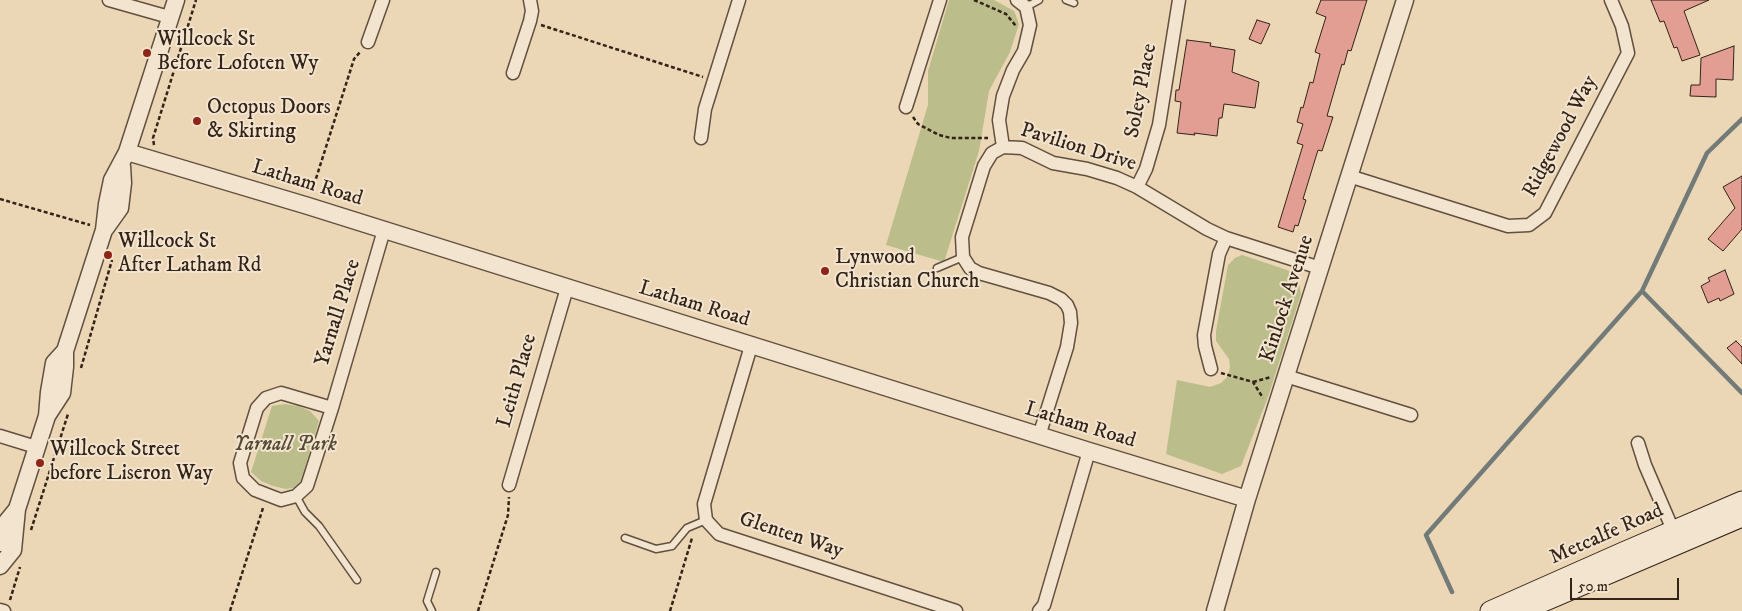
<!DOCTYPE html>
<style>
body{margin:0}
#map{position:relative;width:1742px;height:611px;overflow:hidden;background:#ebd6b5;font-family:"IM FELL DW Pica",serif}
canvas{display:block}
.scale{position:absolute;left:1570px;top:578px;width:109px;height:22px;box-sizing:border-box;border:2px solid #332318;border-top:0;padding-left:6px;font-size:15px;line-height:18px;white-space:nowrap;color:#332318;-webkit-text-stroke:4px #f2e4cf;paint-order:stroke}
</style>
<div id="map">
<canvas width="1742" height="611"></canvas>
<div class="scale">50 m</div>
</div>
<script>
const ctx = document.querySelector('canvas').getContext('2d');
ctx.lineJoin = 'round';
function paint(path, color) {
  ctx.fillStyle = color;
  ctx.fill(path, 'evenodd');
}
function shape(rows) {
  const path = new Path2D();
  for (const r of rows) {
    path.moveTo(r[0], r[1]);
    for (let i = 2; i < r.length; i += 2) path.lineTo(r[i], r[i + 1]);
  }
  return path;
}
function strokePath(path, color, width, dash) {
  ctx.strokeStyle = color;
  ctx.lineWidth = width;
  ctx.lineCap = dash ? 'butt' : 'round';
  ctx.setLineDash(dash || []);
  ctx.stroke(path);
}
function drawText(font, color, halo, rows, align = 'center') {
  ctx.font = font + ' "IM FELL DW Pica",serif';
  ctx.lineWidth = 4;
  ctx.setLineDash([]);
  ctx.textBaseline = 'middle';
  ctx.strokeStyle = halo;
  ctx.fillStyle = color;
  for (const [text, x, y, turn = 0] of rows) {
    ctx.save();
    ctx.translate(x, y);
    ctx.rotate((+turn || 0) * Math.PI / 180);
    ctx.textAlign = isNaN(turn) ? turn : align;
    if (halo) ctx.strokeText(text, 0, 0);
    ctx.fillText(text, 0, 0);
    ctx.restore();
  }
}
paint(shape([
 [949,0,994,0,1014,11,1019,24,1010,52,989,91,979,151,944,262,886,245,928,105,928,71],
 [1242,255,1293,272,1299,282,1301,294,1268,397,1241,466,1222,474,1166,454,1177,380,1210,387,1221,383,1228,376,1230,367,1229,359,1216,341,1216,331,1228,265,1235,258],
 [285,404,298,406,310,411,319,421,299,487,286,489,273,486,261,481,251,472,272,406]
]), '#bbbd8b');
strokePath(shape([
 [1642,291,1742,393],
 [1452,592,1426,535,1642,291,1707,153,1742,119]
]), '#737b79', 4.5);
const building = shape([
 [1321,0,1367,0,1351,51,1348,50,1344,65,1342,64,1327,116,1333,117,1322,151,1318,150,1303,199,1306,200,1298,226,1295,225,1293,232,1278,227,1303,145,1297,143,1303,124,1297,122,1301,107,1303,108,1310,82,1313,83,1320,54,1315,52,1326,17,1316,13,1321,0],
 [1651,0,1709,0,1684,11,1700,55,1682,61,1677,47,1674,48,1664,21,1660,22,1651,0],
 [1257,20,1270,24,1261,44,1249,39,1257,20],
 [1187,40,1211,43,1210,46,1235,50,1232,72,1259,82,1255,108,1224,104,1222,118,1219,118,1217,136,1194,133,1195,135,1177,133,1181,102,1175,101,1176,90,1179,90,1187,40],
 [1734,46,1733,80,1716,79,1716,97,1690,96,1691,85,1700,85,1701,58,1734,46],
 [1742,176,1742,229,1723,251,1708,239,1735,208,1723,187,1742,176],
 [1725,270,1734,294,1720,301,1719,298,1708,303,1701,286,1710,281,1708,278,1725,270],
 [1736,341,1742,347,1742,364,1727,348,1736,341]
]);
paint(building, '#e29e92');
strokePath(building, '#332318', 1);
const service = shape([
 [1066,0,1074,3],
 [1026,7,1039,0],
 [937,268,963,257],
 [296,496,305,512,319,526,357,580],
 [625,538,656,549,672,546,687,528,706,520],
 [432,611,427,601,436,572]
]);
const minor = shape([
 [109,0,169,17],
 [368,42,383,0],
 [513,73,530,21,532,11,530,0],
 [906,107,940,0],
 [701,138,705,109,739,0],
 [1003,147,999,120,1003,96,1013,70,1024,51,1030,25,1026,7,1017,0],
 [1349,176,1508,226,1529,225,1545,213,1628,53,1622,26,1611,0],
 [1137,187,1146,169,1159,125,1179,0],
 [751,346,704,504,706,520,719,534,956,611],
 [1211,369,1205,346,1204,335,1219,254,1226,238],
 [1286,376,1411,415],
 [332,408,281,393,266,398,257,408,240,463,243,478,255,490,281,500,296,496,307,486,332,408,384,230],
 [0,436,36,447],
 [1039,436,1067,347,1071,323,1070,312,1067,305,1061,299,1049,293,979,273,970,268,963,257,962,237,984,166,992,153,1003,147,1022,148,1053,163,1087,169,1117,178,1137,187,1207,229,1226,238,1320,268],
 [1638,443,1645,465,1676,537],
 [509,485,567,288],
 [0,610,4,611],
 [1039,611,1044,605,1089,451]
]);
const tertiary = shape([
 [127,152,308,206,1089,451,1247,499],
 [105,229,120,208,123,183,122,166],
 [47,416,62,393,65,367,65,351,104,230,107,204,112,180,127,152,176,0],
 [0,543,4,525,17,509],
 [0,566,13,550,17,509,47,416,49,392,54,363,65,351],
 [1215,611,1247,499,1405,0]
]);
const secondary = shape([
 [1490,611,1623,552,1742,501],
 [1522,611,1742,517]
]);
strokePath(service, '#61503f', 9);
strokePath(minor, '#61503f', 15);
strokePath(tertiary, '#61503f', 19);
strokePath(secondary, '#332318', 21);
strokePath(shape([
 [974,0,1006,14,1016,26],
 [541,25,703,77],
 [913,117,918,124,939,135,951,138,988,138],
 [154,145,153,138,196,0],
 [312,191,354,59,361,51],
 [0,199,90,225],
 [81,368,112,260],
 [1221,373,1253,382,1263,398],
 [1253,382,1271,377],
 [31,530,68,414],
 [10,600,20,567],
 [230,611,263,508],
 [478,611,508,515,509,497],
 [670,611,692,538]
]), '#332318', 2.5, [4, 2.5]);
strokePath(service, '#f2e4cf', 6);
strokePath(minor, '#f2e4cf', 12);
strokePath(tertiary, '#f2e4cf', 16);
strokePath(secondary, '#f2e4cf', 19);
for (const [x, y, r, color] of [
 [147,53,5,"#8f2418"],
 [197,121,5,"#8f2418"],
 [108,255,5,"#8f2418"],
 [825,271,5,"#8f2418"],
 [40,463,5,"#8f2418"]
]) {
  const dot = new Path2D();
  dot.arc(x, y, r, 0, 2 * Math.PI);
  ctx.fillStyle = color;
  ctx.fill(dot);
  strokePath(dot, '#f2e4cf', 2);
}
drawText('21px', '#332318', '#f2e4cf', [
 ["Willcock St",157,41],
 ["Before Lofoten Wy",157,65],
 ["Octopus Doors",207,109],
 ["& Skirting",207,133],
 ["Willcock St",118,243],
 ["After Latham Rd",118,267],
 ["Lynwood",835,259],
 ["Christian Church",835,283],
 ["Willcock Street",50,451],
 ["before Liseron Way",50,475]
], 'left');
drawText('21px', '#332318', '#f2e4cf', [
 ["Soley Place",1142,91,-79],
 ["Ridgewood Way",1561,137,-62],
 ["Pavilion Drive",1078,148,17],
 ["Latham Road",307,184,17],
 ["Kinlock Avenue",1288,299,-72],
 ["Latham Road",694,305,17],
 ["Yarnall Place",339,313,-73],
 ["Leith Place",518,381,-74],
 ["Latham Road",1080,426,17],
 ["Metcalfe Road",1607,535,-24],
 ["Glenten Way",791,536,18]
]);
drawText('italic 21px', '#554a35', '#f2e4cf', [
 ["Yarnall Park",285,446]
]);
</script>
